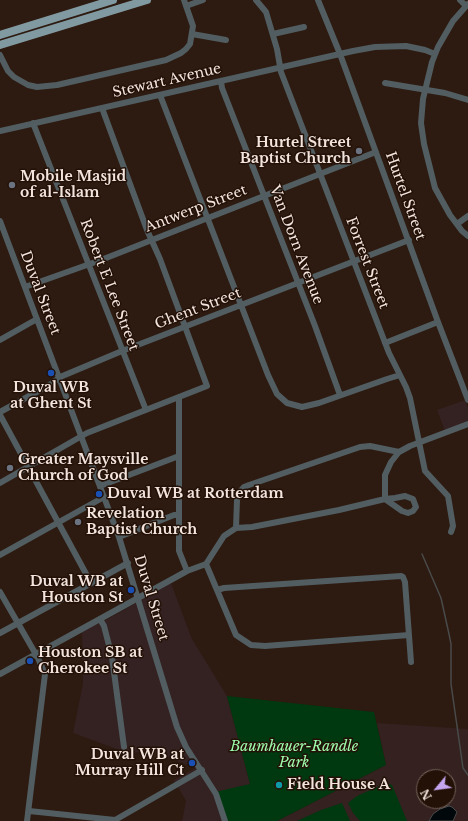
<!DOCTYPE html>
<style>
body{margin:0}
#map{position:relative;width:468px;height:821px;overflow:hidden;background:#2d1a10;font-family:"Libre Baskerville",serif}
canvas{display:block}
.north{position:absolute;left:416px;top:769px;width:40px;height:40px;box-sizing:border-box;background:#231107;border:1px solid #76665d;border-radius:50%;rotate:241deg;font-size:11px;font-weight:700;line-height:16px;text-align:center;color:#f3e5de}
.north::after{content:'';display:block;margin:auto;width:14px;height:18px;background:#c6a6f0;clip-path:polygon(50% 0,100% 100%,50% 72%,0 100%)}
</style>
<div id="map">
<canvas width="468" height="821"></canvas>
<div class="north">N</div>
</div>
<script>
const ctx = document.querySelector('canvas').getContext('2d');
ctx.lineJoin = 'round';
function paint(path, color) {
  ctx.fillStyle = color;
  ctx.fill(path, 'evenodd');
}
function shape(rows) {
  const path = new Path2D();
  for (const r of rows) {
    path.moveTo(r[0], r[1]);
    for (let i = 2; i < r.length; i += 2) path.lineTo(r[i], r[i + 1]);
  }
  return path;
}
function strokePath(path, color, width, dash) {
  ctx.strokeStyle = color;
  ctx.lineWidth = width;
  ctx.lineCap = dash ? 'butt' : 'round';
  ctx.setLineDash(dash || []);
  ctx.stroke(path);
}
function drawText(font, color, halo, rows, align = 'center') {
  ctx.font = font + ' "Libre Baskerville",serif';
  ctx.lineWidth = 3;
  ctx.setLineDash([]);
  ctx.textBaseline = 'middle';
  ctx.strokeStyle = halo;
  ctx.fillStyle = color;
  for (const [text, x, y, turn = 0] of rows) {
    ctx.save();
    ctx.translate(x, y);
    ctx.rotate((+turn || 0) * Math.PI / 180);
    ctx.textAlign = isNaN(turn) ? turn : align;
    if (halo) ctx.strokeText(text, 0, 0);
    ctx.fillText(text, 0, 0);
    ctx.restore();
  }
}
paint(shape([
 [465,400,468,408,468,421,445,431,437,410],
 [171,583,192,639,227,696,250,784,227,821,182,821,186,801,174,780,196,768,149,750,130,754,73,733,83,683,82,631,106,620]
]), '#342121');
paint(shape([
 [377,723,468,729,468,821,277,821,386,765],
 [424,777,448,777,448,801,424,801]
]), '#342120');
paint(shape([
 [227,696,374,712,386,765,277,821,225,821,215,792,250,784],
 [386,783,392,785,407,821,360,821,353,813,348,803,357,796],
 [342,803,350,821,297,821,321,810]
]), '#003810');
const water = shape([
 [449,806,452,807,457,812,453,821,429,821,433,814,440,809,449,806]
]);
paint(water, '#00080b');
strokePath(water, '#494a4a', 1);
strokePath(shape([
 [422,554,441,598,449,634,451,644,451,684,463,768,468,775]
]), '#494a4a', 1.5);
strokePath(shape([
 [256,0,266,12,277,49,281,72,389,353,406,387,410,398,425,471,448,496,453,526,451,532],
 [318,0,340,54,438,322,468,400],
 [460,0,466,6],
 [468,4,453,21,438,47,432,62,423,99,421,123,424,144,435,188,450,215,462,231,468,236],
 [186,6,203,0],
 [192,34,226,40],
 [273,34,304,27],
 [0,55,8,71,14,77,28,85,37,87,57,85,166,60,181,53,186,49,190,44,193,26,184,0],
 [221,81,222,88,315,326,340,395],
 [385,83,445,93,468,100],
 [160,95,268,375,277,394,287,403,302,407,319,403,387,379,400,375],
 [33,123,146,410],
 [0,131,353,51,375,47,406,46,425,50,435,54],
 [0,221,119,537,177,727,186,747,216,794,225,821],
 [457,224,468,216],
 [25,287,101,260,376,152],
 [0,340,37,319],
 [385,343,438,322],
 [179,398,179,551,187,571],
 [0,412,51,384,60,377,122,351,409,240],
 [0,415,91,583],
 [0,483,87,433,207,386,160,259,147,230,102,108],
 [100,486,179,456],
 [405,496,413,499,416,507,413,511,408,513,402,511,385,499,395,498,405,496],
 [236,528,237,500,239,493,244,487,249,485,360,447,370,446,399,452],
 [119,537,174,515,179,515],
 [0,555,104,497],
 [206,564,224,536,236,528,252,527,339,510,385,499,385,475,391,462,399,452,410,446,468,424],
 [206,564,236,635,251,645,265,646,409,635],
 [217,590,224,588,401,576,403,577,405,582,411,662],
 [0,592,38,658,45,674,27,821],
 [100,619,104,626,112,657,124,747],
 [0,633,128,563],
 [0,674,187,571,206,564],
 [29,811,115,820,202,770]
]), '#515d60', 6);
strokePath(shape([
 [0,35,113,0],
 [0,45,147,0]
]), '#819aa1', 8);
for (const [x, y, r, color] of [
 [359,151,4,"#6b7280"],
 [12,185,4,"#6b7280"],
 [51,373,4,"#1a4fb4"],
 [10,468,4,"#6b7280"],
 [99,494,4,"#1a4fb4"],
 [78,522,4,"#6b7280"],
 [131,590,4,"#1a4fb4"],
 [30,661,4,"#1a4fb4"],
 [192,763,4,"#1a4fb4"],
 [279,785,4,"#0f9aa8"]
]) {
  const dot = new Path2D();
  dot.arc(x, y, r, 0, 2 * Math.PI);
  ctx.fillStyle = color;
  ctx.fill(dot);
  strokePath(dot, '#231107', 1.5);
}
drawText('14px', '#f3e5de', '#231107', [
 ["Stewart Avenue",167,81,-13],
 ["Hurtel Street",405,196,70],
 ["Antwerp Street",196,209,-21],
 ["Van Dorn Avenue",296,245,69],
 ["Forrest Street",367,263,69],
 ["Robert E Lee Street",109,285,69],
 ["Duval Street",40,293,69],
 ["Ghent Street",198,309,-21],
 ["Duval Street",151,598,73]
]);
drawText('bold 14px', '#f3e5de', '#231107', [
 ["Hurtel Street",351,143,"right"],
 ["Baptist Church",351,159,"right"],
 ["Mobile Masjid",20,177],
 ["of al-Islam",20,193],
 ["Duval WB",51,388,"center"],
 ["at Ghent St",51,404,"center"],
 ["Greater Maysville",18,460],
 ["Church of God",18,476],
 ["Duval WB at Rotterdam",107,494],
 ["Revelation",86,514],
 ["Baptist Church",86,530],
 ["Duval WB at",123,582,"right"],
 ["Houston St",123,598,"right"],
 ["Houston SB at",38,653],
 ["Cherokee St",38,669],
 ["Duval WB at",184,755,"right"],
 ["Murray Hill Ct",184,771,"right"],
 ["Field House A",287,785]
], 'left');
drawText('italic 14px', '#9dfead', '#231107', [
 ["Baumhauer-Randle",294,747],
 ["Park",294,763]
]);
</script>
